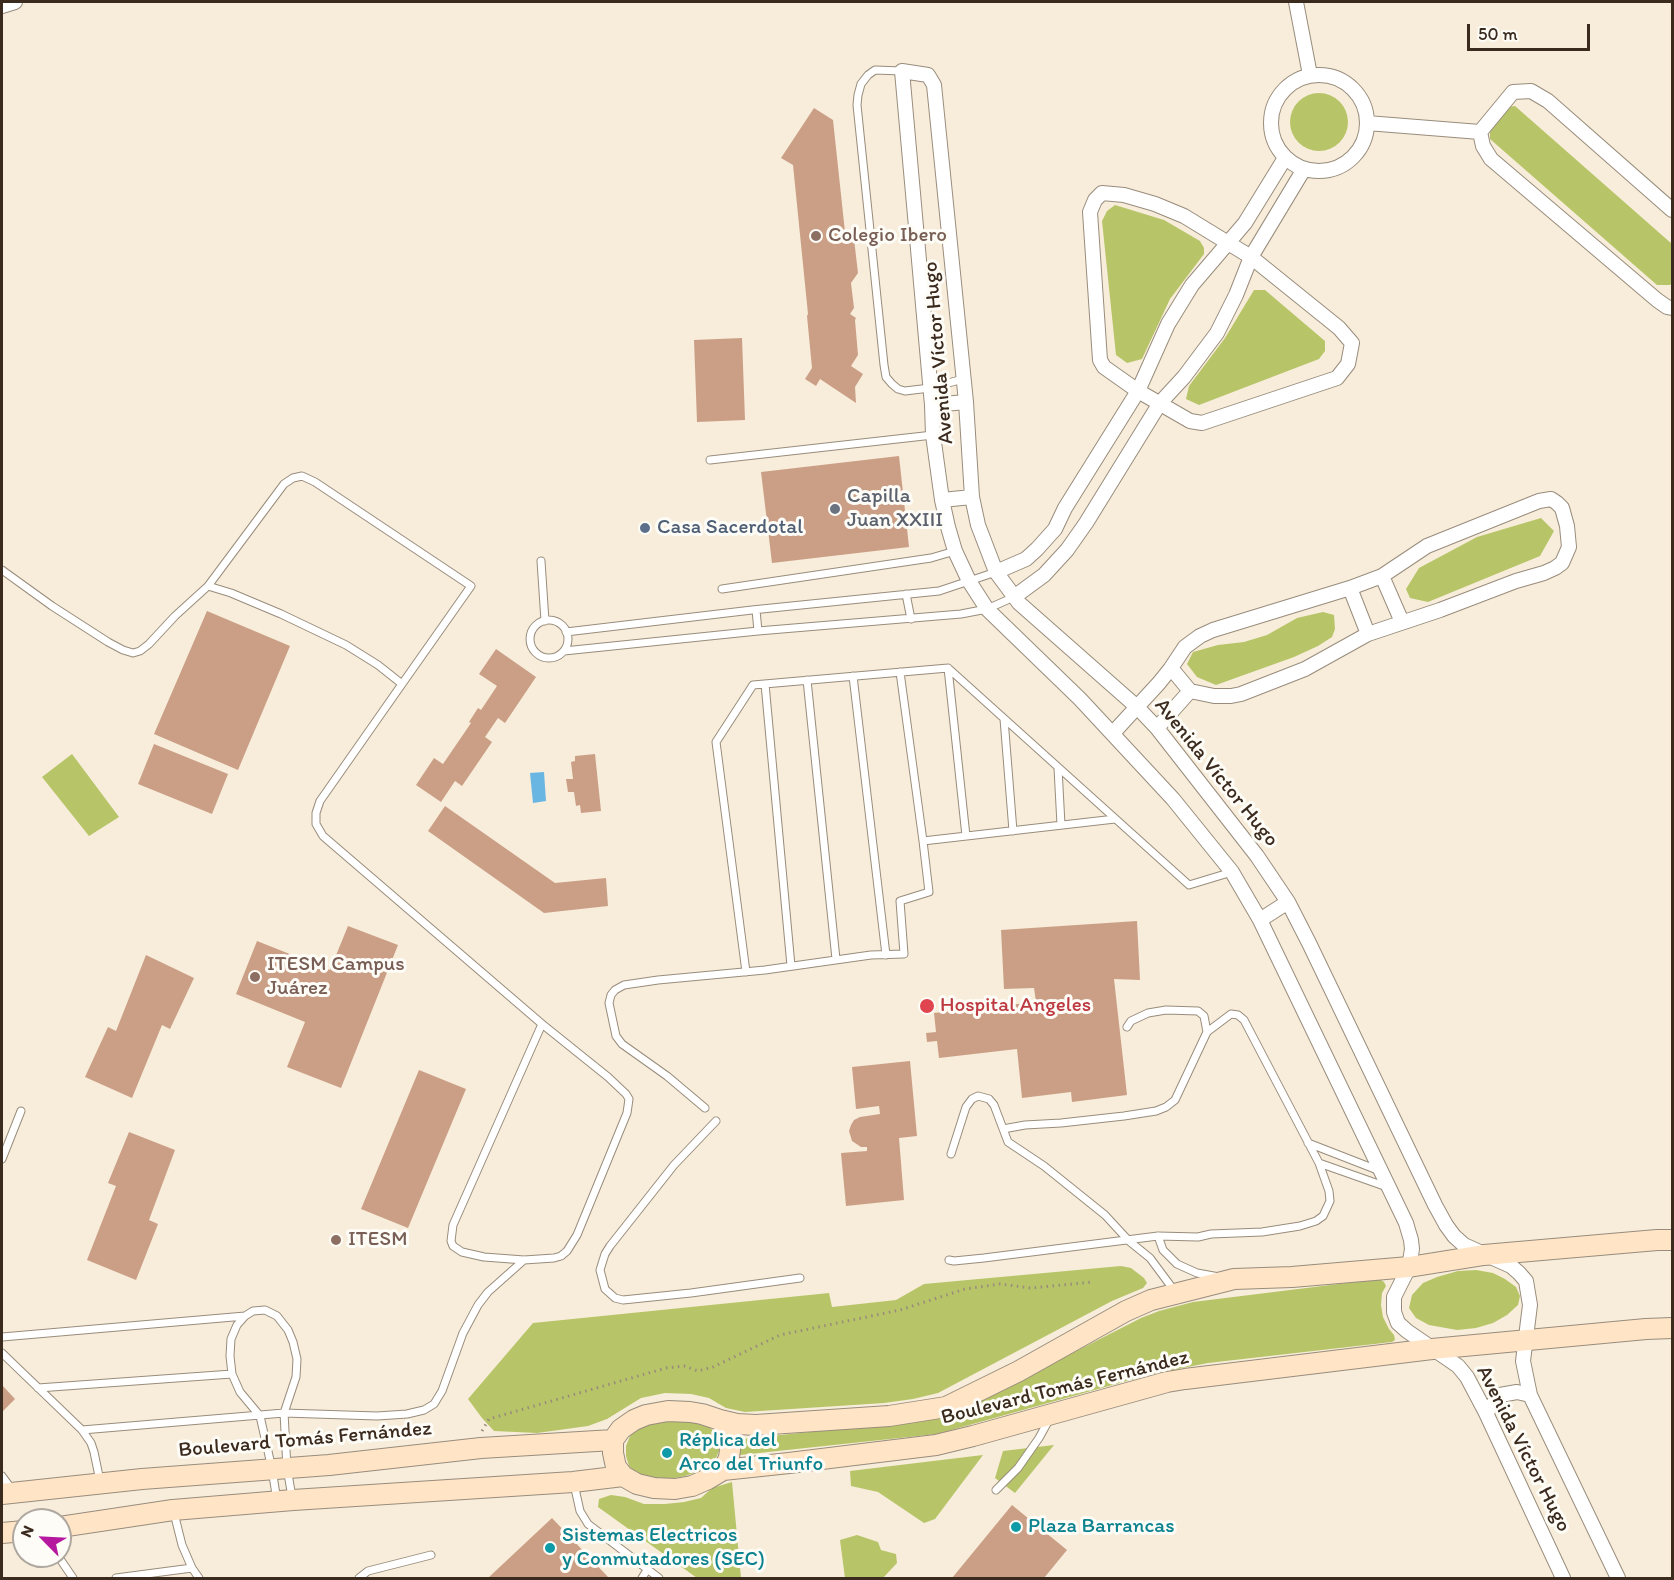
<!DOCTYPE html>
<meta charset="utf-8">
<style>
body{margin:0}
#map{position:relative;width:1674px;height:1580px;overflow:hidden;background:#f7edda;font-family:Itim,sans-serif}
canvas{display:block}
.frame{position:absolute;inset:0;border:3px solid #3b2a1e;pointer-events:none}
.north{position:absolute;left:12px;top:1508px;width:60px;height:60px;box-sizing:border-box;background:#fdfcf7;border:2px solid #afa8a0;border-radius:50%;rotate:294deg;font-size:16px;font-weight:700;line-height:24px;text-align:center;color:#3b2a1e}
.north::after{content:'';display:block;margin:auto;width:21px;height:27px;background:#b5179e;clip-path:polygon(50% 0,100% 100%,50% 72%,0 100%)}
.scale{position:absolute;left:1467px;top:24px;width:123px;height:27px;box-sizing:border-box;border:3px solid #3b2a1e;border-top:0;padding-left:8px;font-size:18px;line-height:21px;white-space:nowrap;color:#3b2a1e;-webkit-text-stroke:4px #fdfcf7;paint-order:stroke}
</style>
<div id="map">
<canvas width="1674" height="1580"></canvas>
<div class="frame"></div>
<div class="north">N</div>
<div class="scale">50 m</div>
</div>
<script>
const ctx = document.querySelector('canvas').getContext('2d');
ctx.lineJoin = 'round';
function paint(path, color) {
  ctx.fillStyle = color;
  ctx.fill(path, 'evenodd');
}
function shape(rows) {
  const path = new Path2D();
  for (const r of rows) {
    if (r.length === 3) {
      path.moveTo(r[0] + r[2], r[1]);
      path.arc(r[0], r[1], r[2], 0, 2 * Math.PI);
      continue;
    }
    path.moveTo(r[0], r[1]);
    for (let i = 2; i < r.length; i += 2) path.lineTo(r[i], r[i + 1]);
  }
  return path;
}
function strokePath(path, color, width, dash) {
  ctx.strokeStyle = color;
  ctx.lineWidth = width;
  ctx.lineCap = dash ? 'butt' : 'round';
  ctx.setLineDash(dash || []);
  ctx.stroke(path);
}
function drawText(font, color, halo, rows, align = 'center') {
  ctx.font = font + ' Itim,sans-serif';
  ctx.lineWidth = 6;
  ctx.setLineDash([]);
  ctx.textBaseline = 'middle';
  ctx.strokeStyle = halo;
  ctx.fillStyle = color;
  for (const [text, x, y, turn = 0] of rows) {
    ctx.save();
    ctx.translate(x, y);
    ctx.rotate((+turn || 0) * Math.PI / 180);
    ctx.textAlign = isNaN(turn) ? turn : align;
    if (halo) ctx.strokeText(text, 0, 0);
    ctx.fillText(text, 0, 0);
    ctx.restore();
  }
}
paint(shape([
 [1319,122,29],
 [1515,106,1672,244,1672,283,1670,285,1657,285,1490,139,1490,132,1508,107],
 [1115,205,1164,220,1200,241,1204,248,1204,254,1170,299,1142,359,1127,363,1116,355,1102,221,1107,211],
 [1254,290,1265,290,1325,341,1325,351,1319,359,1199,405,1186,399,1189,386,1225,338],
 [1541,518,1554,531,1540,556,1428,602,1410,598,1406,589,1419,568,1477,537],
 [1323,612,1334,615,1335,629,1332,637,1318,646,1294,657,1216,685,1197,677,1187,664,1193,652,1218,645,1244,642,1267,635,1297,618],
 [72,754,119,817,89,836,42,777],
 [1121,1266,1131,1268,1144,1278,1147,1283,1143,1288,1112,1301,938,1393,913,1399,884,1403,745,1412,726,1408,709,1398,691,1394,665,1393,641,1398,607,1419,588,1426,537,1433,494,1431,482,1418,468,1399,533,1323,829,1293,832,1307,896,1300,924,1284],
 [1476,1270,1493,1273,1505,1279,1516,1287,1520,1296,1518,1305,1507,1315,1493,1323,1476,1328,1457,1330,1429,1325,1416,1318,1409,1308,1412,1295,1423,1283,1437,1277,1458,1271],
 [1379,1279,1384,1282,1386,1286,1382,1293,1381,1305,1383,1317,1389,1329,1394,1335,1395,1340,1392,1342,1208,1363,1152,1374,937,1434,740,1455,742,1439,925,1420,955,1413,1141,1318,1159,1311,1193,1302],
 [681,1420,705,1424,716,1433,720,1441,720,1449,716,1458,709,1465,700,1471,685,1476,665,1480,637,1476,629,1466,626,1456,626,1446,630,1436,636,1430,649,1424,664,1421],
 [1054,1445,1015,1493,995,1478,1003,1451],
 [983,1455,935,1519,924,1523,878,1492,851,1486,850,1471],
 [732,1482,741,1578,697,1578,598,1507,599,1499,611,1495,625,1497,644,1504,665,1504,684,1502,701,1498,712,1488],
 [857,1535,878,1542,881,1550,896,1554,897,1563,883,1578,845,1578,840,1540]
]), '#b7c568');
paint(shape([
 [544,772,546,801,533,803,530,773]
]), '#6ab6e3');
paint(shape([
 [814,108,833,120,845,232,854,239,858,273,851,283,854,308,850,314,856,318,855,320,858,355,851,366,863,374,855,387,856,403,820,379,816,386,805,379,812,368,807,316,808,314,793,165,781,158],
 [742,338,745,420,697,422,694,340],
 [899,456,909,547,772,563,761,472],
 [207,611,290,646,238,770,154,734],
 [496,649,536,677,505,723,498,718,485,737,492,742,462,786,455,781,441,802,416,785,434,758,443,764,471,723,469,722,478,708,481,710,497,686,479,674],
 [154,744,228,774,212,814,138,784],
 [595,754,601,811,581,813,580,805,576,806,574,792,568,792,566,779,573,779,571,762,575,761,575,756],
 [445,806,555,883,606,878,608,906,544,913,428,831],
 [1137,921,1140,980,1114,979,1127,1095,1072,1102,1071,1092,1022,1098,1017,1049,939,1058,937,1041,927,1042,926,1033,936,1032,934,1013,1036,1002,1034,988,1004,989,1001,930],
 [348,926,398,945,341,1088,287,1067,305,1022,236,994,257,941,330,970],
 [146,955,194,978,170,1029,162,1025,132,1098,85,1077,108,1027,116,1031],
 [910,1061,917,1136,899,1138,904,1200,846,1206,841,1153,867,1151,867,1147,861,1147,852,1141,849,1131,851,1125,854,1120,860,1117,880,1114,879,1106,856,1109,852,1067],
 [419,1070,466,1089,408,1228,361,1209],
 [129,1132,175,1150,149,1220,158,1224,136,1280,87,1260,116,1186,108,1183],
 [2,1385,15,1399,2,1412],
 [1012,1505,1067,1550,1044,1578,952,1578],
 [552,1518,609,1578,488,1578]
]), '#cb9f86');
const lane = shape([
 [902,71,875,70,868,75,861,84,858,95,857,105,884,365,886,377,892,384,898,389,905,391,930,388,963,379],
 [710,460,933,435],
 [541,561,545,621],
 [2,570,52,606,108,642,123,650,133,653,140,651,149,644,175,616,208,586,231,593,281,614,346,645,378,665,402,684,320,801,316,813,316,824,323,836,542,1024,608,1077,626,1094,629,1099,627,1113,577,1235,567,1251,561,1256,554,1258,524,1260,484,1257,462,1252,453,1246,451,1241,453,1225,542,1024],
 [208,586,284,484,293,478,302,476,315,482,471,586,402,684],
 [722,589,931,558,955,551],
 [906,594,911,619],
 [756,610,758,631],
 [549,639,19],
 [566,632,752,610,939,591,996,572],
 [564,651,758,631,961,614,987,609,1014,597],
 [948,668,966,836],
 [900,672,923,841],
 [853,676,886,955],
 [807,680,836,959],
 [765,684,791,966],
 [1004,719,1013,831],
 [1058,768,1061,825],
 [746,972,716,742,753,685,948,668,1189,885,1232,872],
 [1127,1027,1131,1021,1148,1013,1166,1010,1198,1011,1204,1016,1207,1032],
 [705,1108,667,1076,622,1044,616,1036,609,1003,611,995,615,990,624,985,658,980,765,970,871,955,904,954,900,901,929,892,923,841,1115,819],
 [716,1121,674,1165,610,1246,605,1254,600,1270,605,1289,615,1298,623,1300,691,1293,800,1278],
 [1308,1143,1380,1171],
 [951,1154,966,1107,972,1099,978,1096,989,1099,994,1105,1008,1142,1044,1166,1105,1215,1129,1241,1150,1258,1176,1293],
 [2,1159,21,1111],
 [1319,1163,1387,1187],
 [1158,1236,1163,1250,1177,1264,1197,1273,1219,1277],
 [949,1260,954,1261,984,1258,1158,1236,1198,1237,1211,1234,1262,1232,1300,1226,1316,1221,1323,1216,1330,1201,1329,1191,1319,1163,1244,1020,1238,1015,1231,1014,1207,1032,1175,1100,1166,1107,1156,1111,1124,1116,1061,1123,1025,1125,1003,1129],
 [2,1337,245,1316],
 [2,1353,82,1430,91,1443,94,1452,100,1481],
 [38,1388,232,1374],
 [82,1430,284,1413,377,1416,407,1414,424,1410,434,1404,442,1391,463,1333,478,1305,488,1292,524,1260],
 [2,1476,13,1491],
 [574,1484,580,1511,588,1524,659,1578],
 [996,1490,1018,1468,1039,1438,1050,1418],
 [277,1501,272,1469,260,1416,240,1392,232,1374,230,1356,231,1339,237,1325,245,1316,253,1311,265,1310,277,1316,288,1330,293,1342,297,1359,296,1377,284,1413,287,1468,292,1497],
 [174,1513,182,1545,192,1568,199,1578],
 [58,1556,73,1578],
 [116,1578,192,1568],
 [359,1578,368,1571,431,1555],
 [642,1578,647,1570]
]);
const street = shape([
 [1296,2,1310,75],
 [2,6,15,2],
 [1319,123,48],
 [1367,123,1480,132],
 [1480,132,1483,146,1491,159,1657,300,1667,307,1672,308],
 [1480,132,1513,92,1531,91,1548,101,1672,210],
 [1102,193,1124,195,1155,204,1184,216,1251,257,1339,328,1352,343,1348,364,1337,378,1202,423,1190,421,1138,391,1104,367,1100,360,1090,212,1095,200,1102,193],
 [932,405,966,402],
 [942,500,972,497],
 [996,572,1026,559,1037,549,1055,529,1065,508,1138,391,1168,324,1192,285,1245,223,1285,158],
 [1382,576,1402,622],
 [1350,588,1368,634],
 [1014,597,1044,575,1067,550,1086,523,1160,403,1184,377,1217,333,1236,295,1251,257,1304,169],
 [1157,728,1190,691],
 [1113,733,1159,683,1171,668,1185,647,1200,636,1213,630,1350,588,1382,576,1427,546,1539,501,1551,499,1557,503,1562,508,1567,526,1569,547,1562,563,1555,568,1544,573,1516,581,1440,610,1368,634,1305,669,1241,694,1231,696,1214,696,1190,691,1171,668],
 [1260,920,1288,902],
 [1486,1413,1500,1395,1517,1392,1530,1395],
 [1563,1578,1486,1413,1467,1377,1458,1366,1407,1331,1398,1323,1394,1312,1394,1297,1409,1267,1412,1249,1411,1240,1406,1223,1260,920,1232,872,1173,799,1080,699,987,609,969,581,955,551,948,527,942,500,933,435,932,405,902,71,928,75,934,85,966,402,972,497,978,525,996,572,1019,603,1137,707,1157,728,1257,856,1288,902,1309,943,1435,1205,1446,1225,1454,1236,1464,1245,1511,1266,1519,1273,1526,1281,1530,1305,1523,1361,1530,1395,1618,1578]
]);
const secondary = shape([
 [668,1411,690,1412,702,1414,720,1420,728,1430,731,1441,729,1458,723,1470,708,1479,692,1486,675,1489,654,1488,637,1484,623,1476,616,1467,613,1453,613,1440,621,1429,634,1420,646,1415,668,1411],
 [720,1420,737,1424,756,1425,889,1416,946,1407,1019,1371,1126,1311,1151,1300,1234,1279,1292,1277,1409,1267,1484,1255,1657,1240,1672,1240],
 [723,1470,789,1463,936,1445,973,1436,1167,1382,1185,1379,1432,1349,1646,1329,1672,1328],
 [2,1494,142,1479,329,1465,481,1448,613,1440],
 [60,1527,173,1510,293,1500,573,1482,623,1476],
 [2,1533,24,1531]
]);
strokePath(lane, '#998c7c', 9);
strokePath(street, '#998c7c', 16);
strokePath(secondary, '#998c7c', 22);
strokePath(shape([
 [482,1431,489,1419,666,1368,684,1366,698,1371,713,1367,780,1335,900,1310,965,1289,1000,1284,1031,1288,1093,1282]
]), '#998c7c', 3, [1.5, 4.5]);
strokePath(lane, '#fff', 7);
strokePath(street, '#fff', 14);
strokePath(secondary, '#ffe4c6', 20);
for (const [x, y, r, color] of [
 [816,236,6,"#8d6e63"],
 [835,509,6,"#6b7280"],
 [645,528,6,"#5c6f8a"],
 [255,977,6,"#8d6e63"],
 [927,1006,8,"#e0444e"],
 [336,1240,6,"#8d6e63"],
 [667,1453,6,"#0f9aa8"],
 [1016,1527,6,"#0f9aa8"],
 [550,1548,6,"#0f9aa8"]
]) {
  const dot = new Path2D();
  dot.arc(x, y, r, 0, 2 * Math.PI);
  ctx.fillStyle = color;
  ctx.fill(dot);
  strokePath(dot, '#fdfcf7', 2);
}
drawText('21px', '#785e54', '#fdfcf7', [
 ["Colegio Ibero",828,236],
 ["ITESM Campus",267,965],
 ["Juárez",267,989],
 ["ITESM",348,1240]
], 'left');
drawText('21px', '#3b2a1e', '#fdfcf7', [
 ["Avenida Víctor Hugo",939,353,-95],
 ["Avenida Víctor Hugo",1216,773,51],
 ["Boulevard Tomás Fernández",1065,1388,-14],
 ["Boulevard Tomás Fernández",305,1440,-5],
 ["Avenida Víctor Hugo",1523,1449,63]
]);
drawText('21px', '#5b616d', '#fdfcf7', [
 ["Capilla",847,497],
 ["Juan XXIII",847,521]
], 'left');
drawText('21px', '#4e5e75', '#fdfcf7', [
 ["Casa Sacerdotal",657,528]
], 'left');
drawText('21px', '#be3a42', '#fdfcf7', [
 ["Hospital Angeles",940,1006]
], 'left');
drawText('21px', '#0d838f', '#fdfcf7', [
 ["Réplica del",679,1441],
 ["Arco del Triunfo",679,1465],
 ["Plaza Barrancas",1028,1527],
 ["Sistemas Electricos",562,1536],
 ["y Conmutadores (SEC)",562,1560]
], 'left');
</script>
